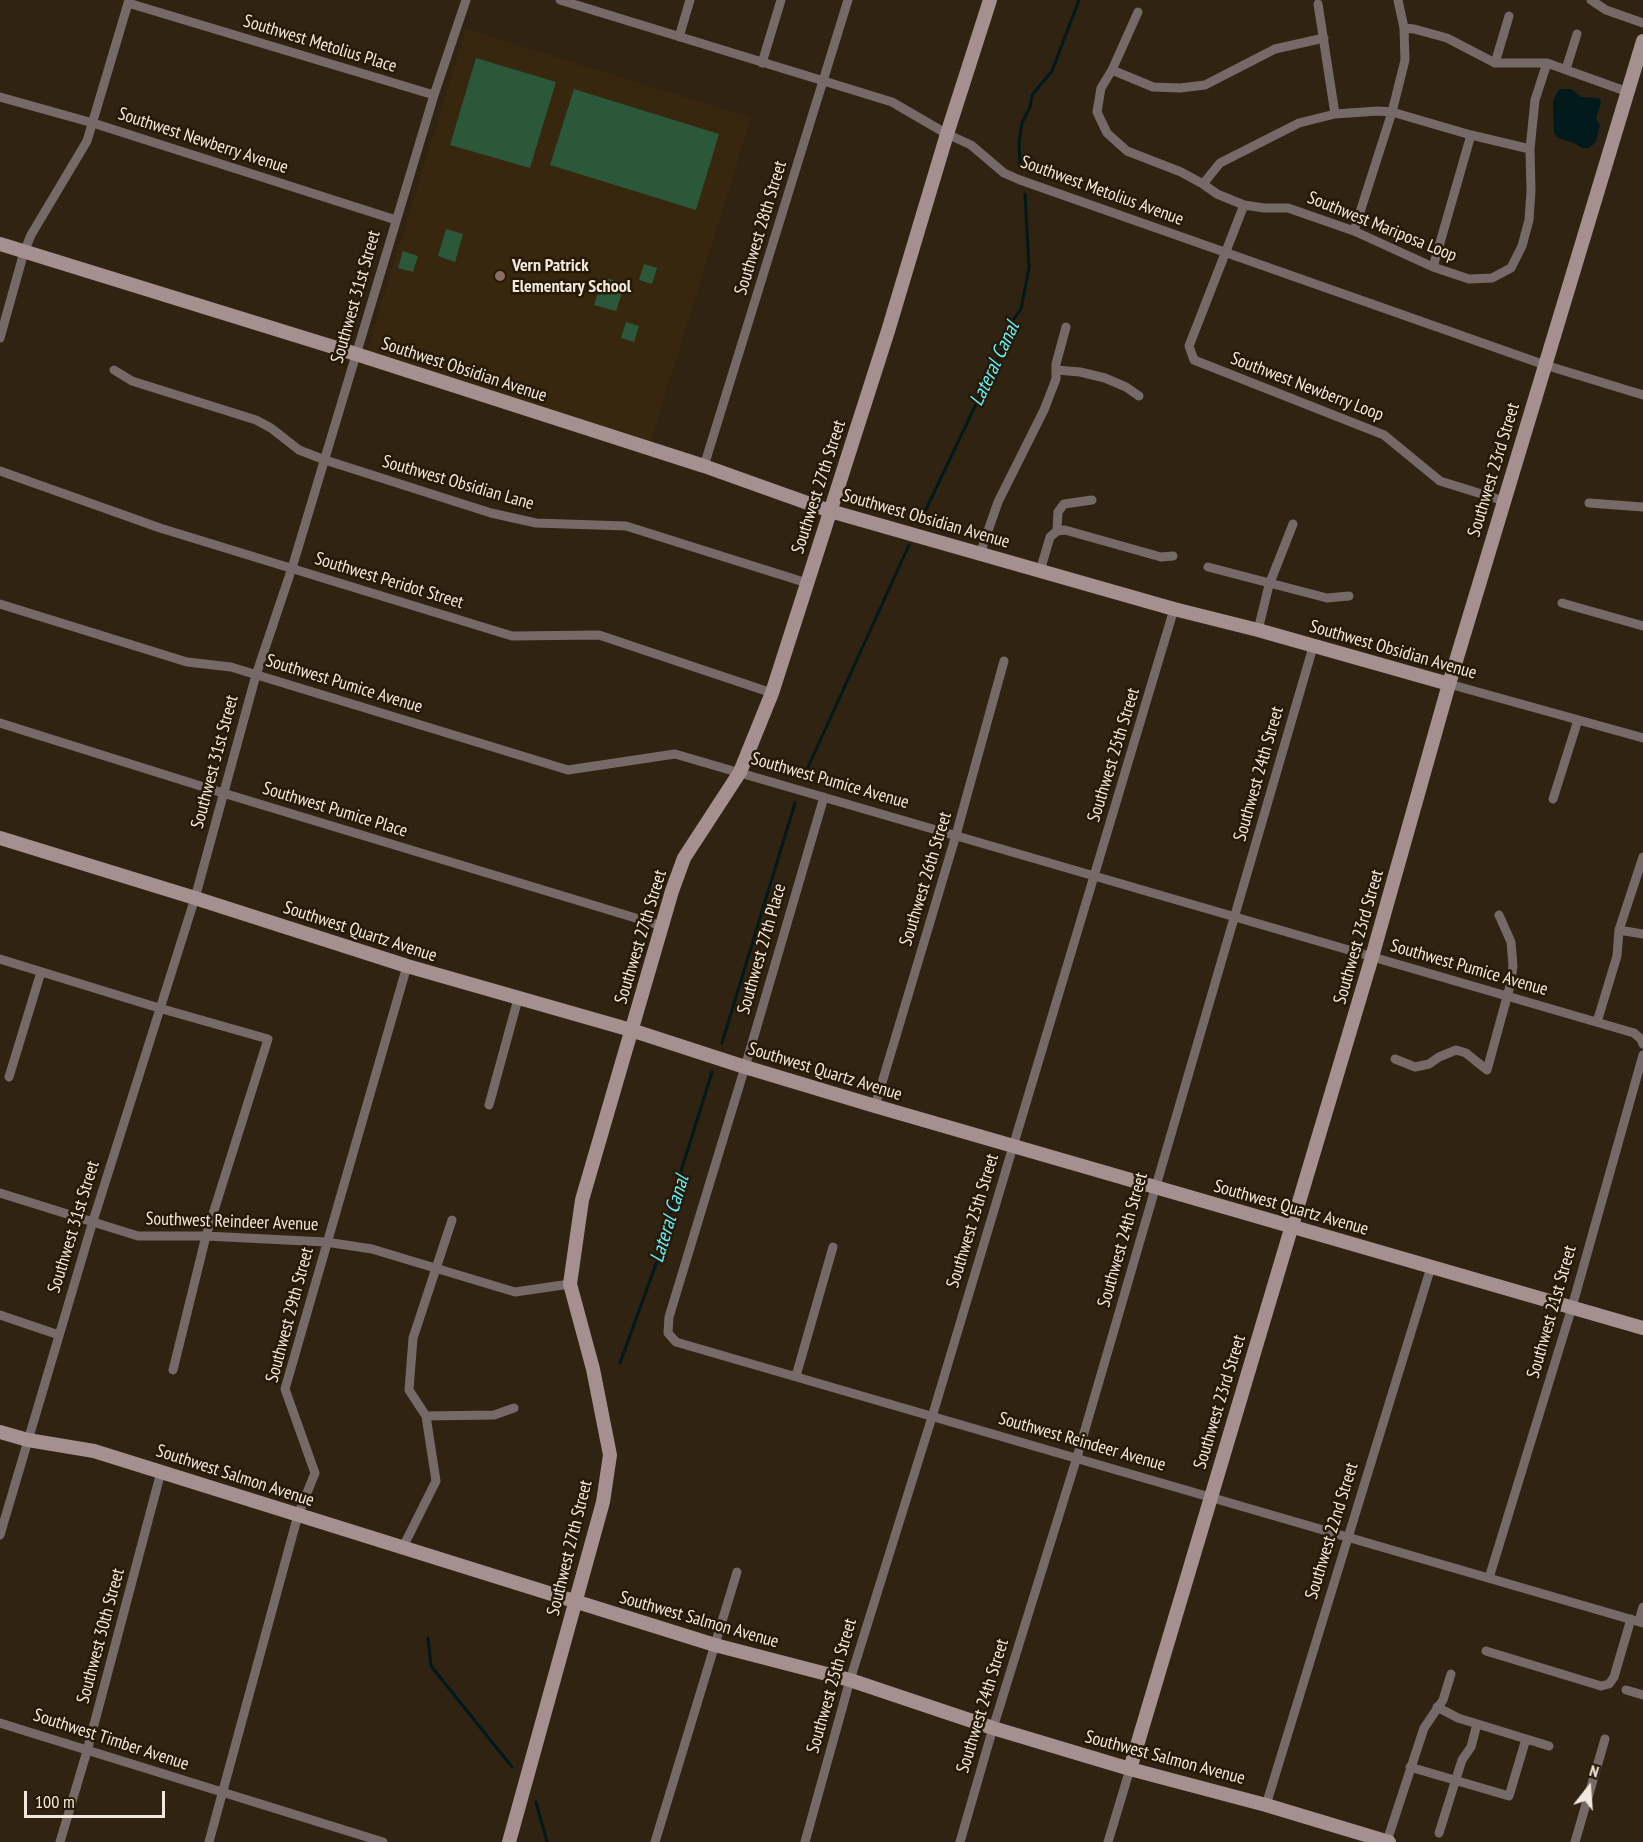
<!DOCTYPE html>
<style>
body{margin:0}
#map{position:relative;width:1643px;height:1842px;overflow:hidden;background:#302311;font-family:"PT Sans Narrow",sans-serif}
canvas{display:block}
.north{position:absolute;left:1559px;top:1758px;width:60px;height:60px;-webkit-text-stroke:4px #261908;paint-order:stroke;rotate:17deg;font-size:16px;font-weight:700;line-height:24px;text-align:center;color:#f2e9de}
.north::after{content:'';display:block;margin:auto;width:21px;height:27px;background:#f2e9de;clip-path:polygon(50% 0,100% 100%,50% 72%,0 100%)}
.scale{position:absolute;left:24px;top:1791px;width:141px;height:27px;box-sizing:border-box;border:3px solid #f2e9de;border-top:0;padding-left:8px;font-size:18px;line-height:21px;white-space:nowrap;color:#f2e9de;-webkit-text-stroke:4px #261908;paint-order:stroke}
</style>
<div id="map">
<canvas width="1643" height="1842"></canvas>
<div class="north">N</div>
<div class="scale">100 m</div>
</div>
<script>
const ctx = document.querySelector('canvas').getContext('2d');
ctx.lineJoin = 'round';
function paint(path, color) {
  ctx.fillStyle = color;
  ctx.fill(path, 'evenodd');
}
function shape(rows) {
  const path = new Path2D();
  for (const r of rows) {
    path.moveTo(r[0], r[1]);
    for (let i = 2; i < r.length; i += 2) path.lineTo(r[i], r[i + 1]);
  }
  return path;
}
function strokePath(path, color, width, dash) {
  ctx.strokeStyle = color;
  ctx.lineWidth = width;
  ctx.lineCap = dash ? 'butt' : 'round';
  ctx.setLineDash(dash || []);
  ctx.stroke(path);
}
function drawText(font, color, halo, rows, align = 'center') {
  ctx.font = font + ' "PT Sans Narrow",sans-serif';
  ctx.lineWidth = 5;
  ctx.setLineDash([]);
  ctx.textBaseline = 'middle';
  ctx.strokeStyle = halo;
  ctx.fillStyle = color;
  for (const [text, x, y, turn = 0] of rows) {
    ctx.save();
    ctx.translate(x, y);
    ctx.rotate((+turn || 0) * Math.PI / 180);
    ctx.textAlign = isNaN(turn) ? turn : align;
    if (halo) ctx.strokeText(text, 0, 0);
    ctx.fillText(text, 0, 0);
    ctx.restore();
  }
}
paint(shape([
 [466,29,751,118,651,441,367,350]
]), '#38270f');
paint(shape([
 [476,58,556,82,530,168,450,145],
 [574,89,719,134,696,210,550,165],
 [446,229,463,234,455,262,438,256],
 [403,251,418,256,413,272,398,268],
 [644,264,657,268,652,284,639,280],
 [603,277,625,284,616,311,594,305],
 [626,322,639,326,634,342,621,338]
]), '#2a5839');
paint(shape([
 [1560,89,1571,89,1581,97,1599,98,1601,103,1596,118,1600,125,1598,133,1596,142,1589,148,1582,148,1574,143,1558,138,1554,133,1553,103,1556,94]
]), '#001a1c');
strokePath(shape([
 [1020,164,1019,142,1022,123,1030,107,1032,95,1052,71,1079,0],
 [919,524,1009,335,1009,326,1021,309,1029,268,1025,194],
 [804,776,909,545],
 [722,1043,795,803],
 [620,1363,660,1253,682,1168,712,1072],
 [428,1638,431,1666,512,1767],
 [536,1802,547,1842]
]), '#001a1c', 3);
strokePath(shape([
 [560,0,892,102,947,134,971,145,1004,173,1020,180,1545,365,1643,395],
 [1591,0,1606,10,1643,23],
 [128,3,434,95],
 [1318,4,1335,114],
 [1138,12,1112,70,1101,88,1097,112,1107,133,1127,151,1181,172,1203,184,1217,194,1244,205,1264,208,1288,208,1354,231,1433,267,1469,279,1492,278,1511,268,1522,246,1529,220,1531,191,1530,149,1535,100,1547,63],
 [1404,28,1414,29,1447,38,1495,63,1547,63,1628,92],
 [679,37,690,0],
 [762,63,781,0],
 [1495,63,1509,16],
 [1566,69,1577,34],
 [1112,70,1153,87,1180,88,1205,85,1275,49,1324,38],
 [0,97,93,123,396,220],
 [1203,184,1220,163,1299,123,1335,114,1378,111,1392,112,1471,135,1530,149],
 [1244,205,1189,346,1194,360,1384,435,1440,481,1504,501],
 [1354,231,1392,112,1405,60,1404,28,1398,0],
 [1433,267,1471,135],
 [0,338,24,252,31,235,87,141,129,0],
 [114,370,132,381,256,420,271,428,299,450,325,460,491,513,536,523,626,526,807,583],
 [1056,370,1080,372,1105,378,1126,387,1139,396],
 [704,466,848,0],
 [0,471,160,528,512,636,599,635,772,693],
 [1589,503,1643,507],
 [1057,531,1058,512,1064,504,1092,500],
 [980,554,998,502,1044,410,1056,379,1056,364,1066,327],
 [1208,567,1327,598,1349,596],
 [1040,571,1050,537,1057,531,1065,530,1161,557,1173,556],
 [1562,603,1643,626],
 [0,604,187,662,231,667,568,770,675,754,1634,1033,1641,1039,1643,1044],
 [1258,630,1269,585,1293,524],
 [1449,684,1643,738],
 [0,723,223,793,662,926],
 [824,797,745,1067,669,1317,668,1333,676,1342,1643,1623],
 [1553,799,1578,720],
 [1619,930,1643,934],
 [0,959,159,1008,268,1039,206,1236,173,1370],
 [1597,1022,1617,956,1619,930,1643,857],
 [1395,1059,1415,1067,1429,1064,1439,1057,1456,1050,1466,1053,1487,1070,1510,986,1513,966,1511,942,1499,915],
 [9,1077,41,972],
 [489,1105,518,999],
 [875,1106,956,835,1004,661],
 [0,1193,138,1236,206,1236,326,1242,372,1249,515,1292,570,1284],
 [0,1315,59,1335],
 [796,1376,833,1247],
 [426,1416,494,1415,514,1408],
 [0,1535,93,1221,195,898,256,675,292,568,434,95,466,0],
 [403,1547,436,1481,426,1416,409,1390,413,1338,452,1220],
 [1489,1578,1572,1307,1643,1055],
 [1639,1621,1643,1607],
 [1486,1651,1601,1686,1609,1684,1614,1677,1631,1619],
 [1626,1690,1643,1695],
 [1437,1707,1458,1718,1549,1746],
 [0,1723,383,1842],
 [1410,1767,1509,1796,1526,1739],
 [1266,1805,1431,1267],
 [1439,1833,1462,1760,1471,1747,1477,1724],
 [1387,1841,1424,1728,1443,1700,1451,1674],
 [60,1842,87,1751,161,1472],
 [209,1842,298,1515,315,1473,285,1389,407,966],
 [655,1842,737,1572],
 [805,1842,850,1680,932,1417,1174,609],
 [960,1842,993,1728,1077,1457,1313,647],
 [1108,1842,1130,1769],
 [1575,1842,1605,1739]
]), '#766a69', 9);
strokePath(shape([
 [0,244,356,354,704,466,830,511,1174,609,1258,630,1449,684],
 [0,838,195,898,407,966,631,1030,745,1067,875,1106,1643,1328],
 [0,1432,28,1440,94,1451,715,1645,850,1680,993,1728,1130,1769,1266,1805,1389,1842],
 [1130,1769,1372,957,1449,684,1643,41],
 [509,1842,603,1502,610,1455,593,1369,570,1284,582,1200,672,891,684,858,740,772,772,693,888,331,947,134,990,0]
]), '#a4908f', 14);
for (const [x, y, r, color] of [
 [500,276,6,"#8d6e63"]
]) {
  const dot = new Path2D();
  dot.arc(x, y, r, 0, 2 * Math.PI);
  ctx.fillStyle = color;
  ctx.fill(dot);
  strokePath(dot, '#261908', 2);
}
drawText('18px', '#f2e9de', '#261908', [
 ["Southwest Metolius Place",320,44,17],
 ["Southwest Newberry Avenue",203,141,18],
 ["Southwest Metolius Avenue",1102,191,20],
 ["Southwest Mariposa Loop",1382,227,22],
 ["Southwest 28th Street",761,228,-73],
 ["Southwest 31st Street",356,297,-74],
 ["Southwest Obsidian Avenue",464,370,18],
 ["Southwest Newberry Loop",1307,387,21],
 ["Southwest 23rd Street",1494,470,-73],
 ["Southwest Obsidian Lane",458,483,16],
 ["Southwest 27th Street",819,487,-72],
 ["Southwest Obsidian Avenue",926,519,16],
 ["Southwest Peridot Street",389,581,17],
 ["Southwest Obsidian Avenue",1393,650,16],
 ["Southwest Pumice Avenue",344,684,17],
 ["Southwest 25th Street",1114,755,-73],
 ["Southwest 31st Street",215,762,-75],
 ["Southwest 24th Street",1259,774,-74],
 ["Southwest Pumice Avenue",830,781,16],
 ["Southwest Pumice Place",335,810,17],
 ["Southwest 26th Street",926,879,-73],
 ["Southwest Quartz Avenue",360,932,18],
 ["Southwest 27th Street",641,937,-73],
 ["Southwest 23rd Street",1359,937,-74],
 ["Southwest 27th Place",762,949,-74],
 ["Southwest Pumice Avenue",1469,968,16],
 ["Southwest Quartz Avenue",825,1072,17],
 ["Southwest Quartz Avenue",1291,1208,16],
 ["Southwest 25th Street",973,1221,-73],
 ["Southwest Reindeer Avenue",232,1222,2],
 ["Southwest 31st Street",74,1227,-73],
 ["Southwest 24th Street",1123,1240,-74],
 ["Southwest 21st Street",1552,1312,-74],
 ["Southwest 29th Street",290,1315,-75],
 ["Southwest 23rd Street",1220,1402,-73],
 ["Southwest Reindeer Avenue",1082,1442,16],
 ["Southwest Salmon Avenue",235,1476,18],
 ["Southwest 22nd Street",1332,1531,-73],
 ["Southwest 27th Street",570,1548,-76],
 ["Southwest Salmon Avenue",699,1620,16],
 ["Southwest 30th Street",101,1636,-75],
 ["Southwest 25th Street",832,1686,-74],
 ["Southwest 24th Street",983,1706,-73],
 ["Southwest Timber Avenue",111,1740,18],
 ["Southwest Salmon Avenue",1165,1758,15]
]);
drawText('bold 18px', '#f2e9de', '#261908', [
 ["Vern Patrick",512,266],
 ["Elementary School",512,287]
], 'left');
drawText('italic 20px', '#62f1f9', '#261908', [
 ["Lateral Canal",995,364,-65],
 ["Lateral Canal",670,1219,-73]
]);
</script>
